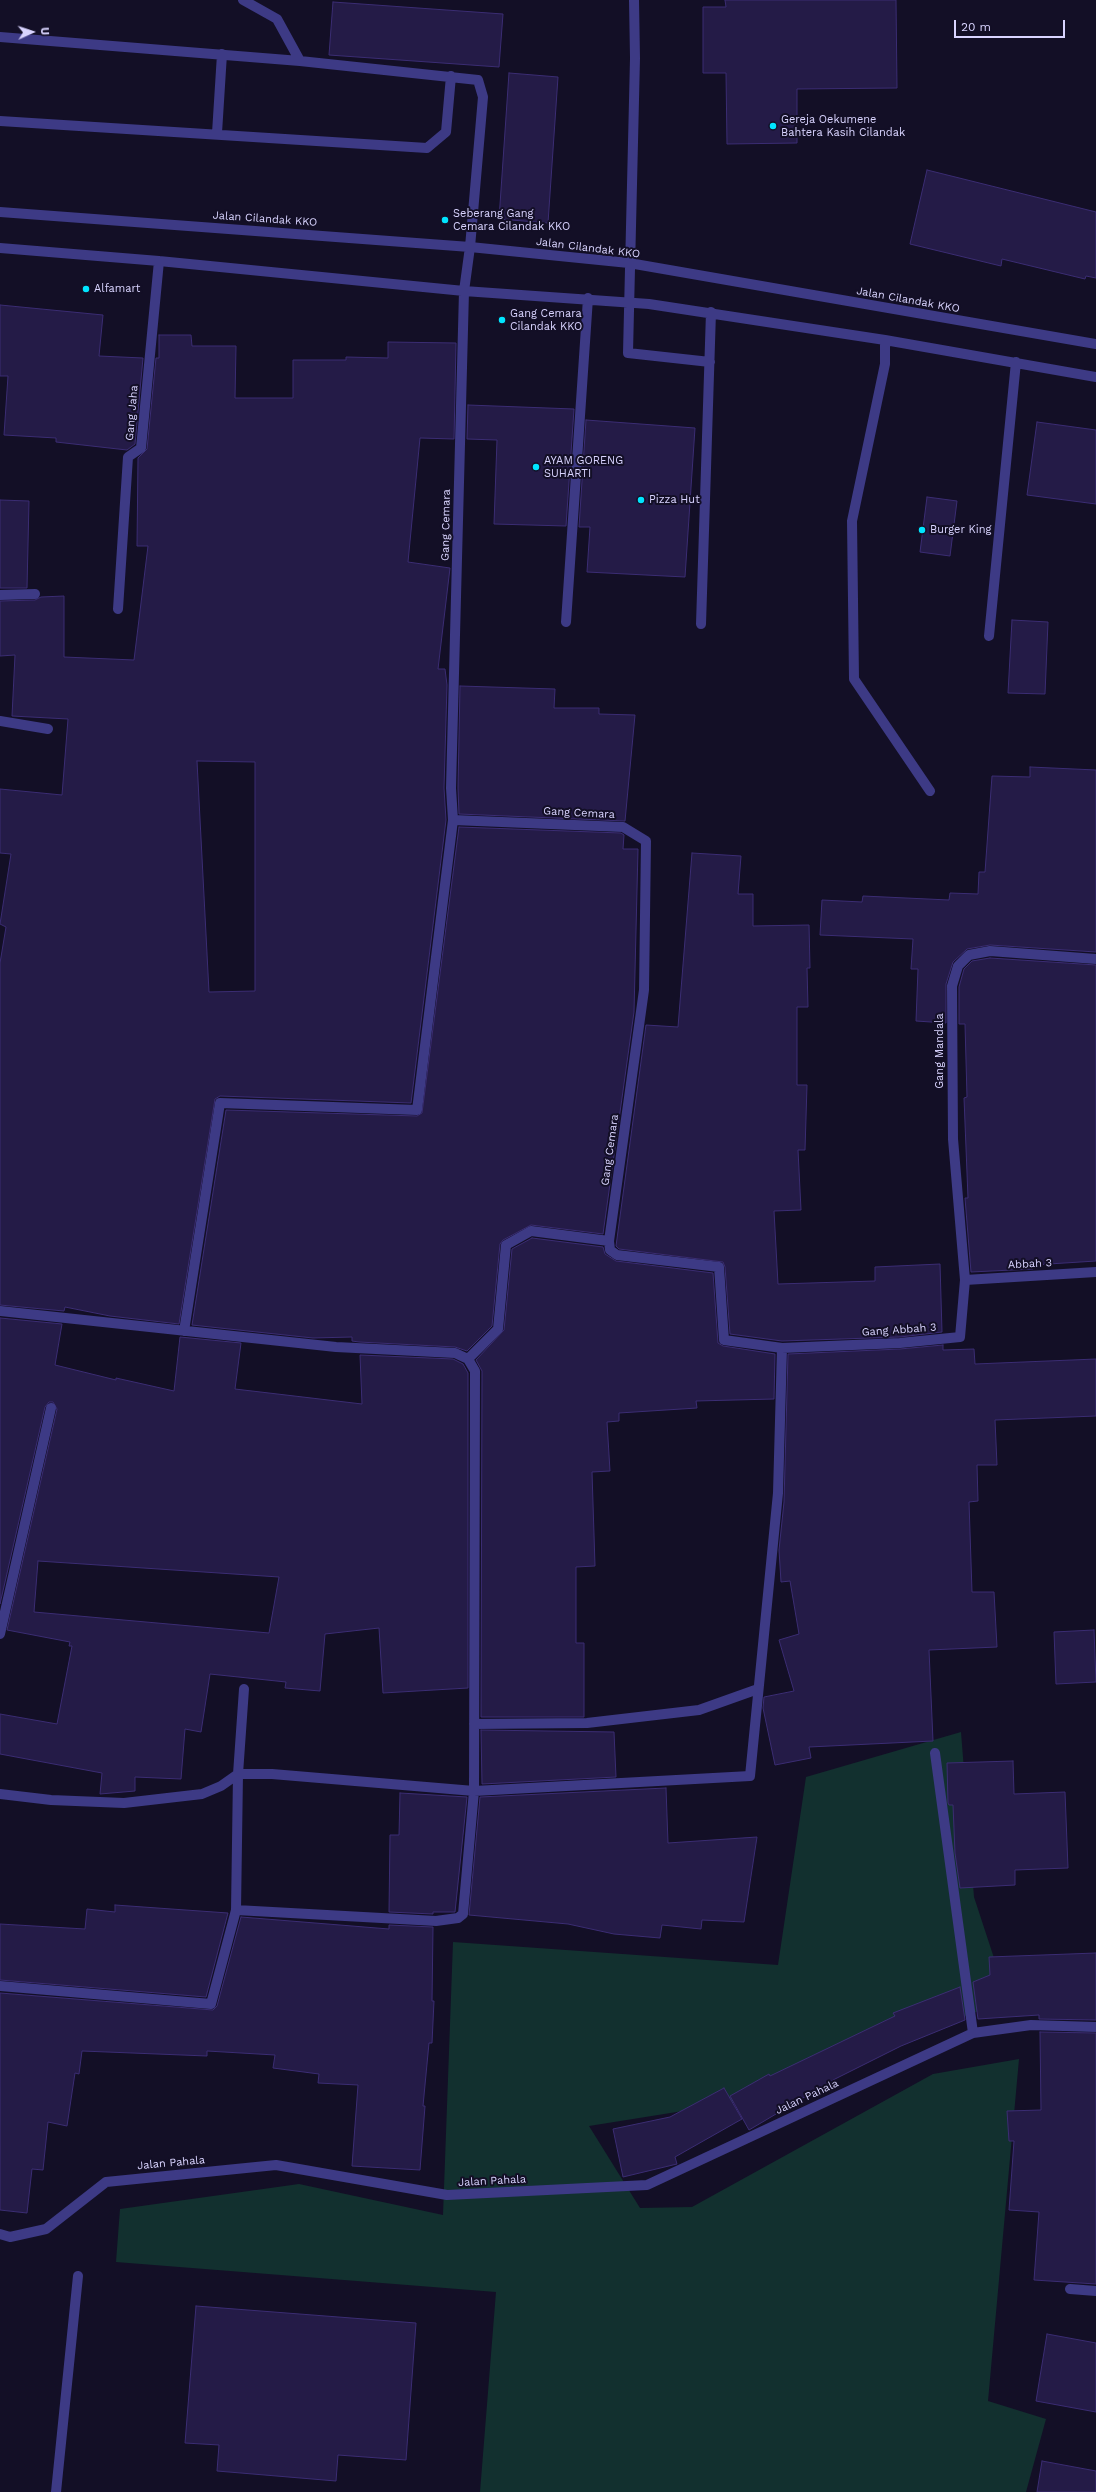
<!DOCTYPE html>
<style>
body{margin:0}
#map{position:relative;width:1096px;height:2492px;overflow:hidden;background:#130f26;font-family:"Work Sans",sans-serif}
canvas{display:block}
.north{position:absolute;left:12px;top:12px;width:40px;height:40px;-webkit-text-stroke:3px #130f26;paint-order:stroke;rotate:87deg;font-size:11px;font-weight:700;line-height:16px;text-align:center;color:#d9d4ff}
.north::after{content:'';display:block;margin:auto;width:14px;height:18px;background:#d9d4ff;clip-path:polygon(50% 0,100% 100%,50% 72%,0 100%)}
.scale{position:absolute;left:954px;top:20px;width:111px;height:18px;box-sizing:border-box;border:2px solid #d9d4ff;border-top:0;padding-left:5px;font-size:12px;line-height:14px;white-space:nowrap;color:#d9d4ff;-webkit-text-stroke:3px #130f26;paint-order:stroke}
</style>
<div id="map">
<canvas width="1096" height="2492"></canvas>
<div class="north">U</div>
<div class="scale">20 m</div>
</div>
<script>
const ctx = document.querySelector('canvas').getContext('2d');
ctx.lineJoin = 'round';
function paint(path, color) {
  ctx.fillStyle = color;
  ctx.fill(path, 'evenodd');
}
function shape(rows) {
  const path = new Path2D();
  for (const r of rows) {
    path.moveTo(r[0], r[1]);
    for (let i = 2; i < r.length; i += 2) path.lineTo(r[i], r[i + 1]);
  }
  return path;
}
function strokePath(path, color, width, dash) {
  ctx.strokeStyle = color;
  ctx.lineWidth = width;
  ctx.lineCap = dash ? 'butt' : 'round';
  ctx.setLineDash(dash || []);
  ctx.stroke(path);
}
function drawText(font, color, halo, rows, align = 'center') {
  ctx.font = font + ' "Work Sans",sans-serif';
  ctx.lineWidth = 4;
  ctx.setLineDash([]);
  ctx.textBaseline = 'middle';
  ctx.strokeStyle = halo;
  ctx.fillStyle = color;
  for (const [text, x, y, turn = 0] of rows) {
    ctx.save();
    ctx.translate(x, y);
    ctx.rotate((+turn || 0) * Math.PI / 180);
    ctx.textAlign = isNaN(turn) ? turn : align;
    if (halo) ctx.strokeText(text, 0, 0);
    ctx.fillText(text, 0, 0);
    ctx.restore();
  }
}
paint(shape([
 [961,1732,974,1897,994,1958,982,2010,893,2041,783,2095,589,2126,640,2208,692,2207,933,2074,1019,2059,988,2401,1046,2419,1026,2492,480,2492,496,2292,116,2262,120,2209,299,2184,443,2215,453,1942,778,1965,806,1777]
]), '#12302f');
const building = shape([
 [725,0,896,0,897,88,797,89,797,143,727,144,726,73,703,73,703,7,726,7,725,0],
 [333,2,503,14,499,67,329,55,333,2],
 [509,73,558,77,548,223,499,219,509,73],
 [927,170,1096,212,1096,278,1086,276,1085,279,1002,259,1001,266,910,244,927,170],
 [0,305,103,315,99,356,143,358,135,444,127,450,56,442,56,438,4,435,8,376,0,376,0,305],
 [159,335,191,335,192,346,236,346,235,398,293,398,293,360,346,360,346,357,388,358,388,342,456,343,454,439,420,438,408,562,450,568,438,669,445,669,447,685,444,788,446,820,411,1103,220,1096,215,1099,179,1324,110,1316,65,1307,64,1311,0,1305,0,963,6,927,0,924,11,854,0,853,0,789,62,795,68,719,12,716,15,655,0,656,0,601,35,600,41,597,64,596,64,657,134,660,148,546,137,546,138,458,147,449,156,358,159,358,159,335],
 [197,761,255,762,255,991,209,992,197,761],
 [468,405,574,409,566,526,494,524,497,440,467,439,468,405],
 [586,420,695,428,685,577,587,572,590,527,579,527,586,420],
 [1037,422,1096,430,1096,504,1027,495,1037,422],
 [927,497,957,501,950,556,920,552,927,497],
 [0,500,29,501,27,588,0,588,0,500],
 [1012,620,1048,622,1045,694,1008,693,1012,620],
 [460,686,555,689,554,708,599,708,599,714,635,715,625,821,459,814,458,788,460,686],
 [1030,767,1096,770,1096,952,990,945,967,949,953,962,946,984,946,1023,916,1021,918,969,911,969,913,939,820,935,822,900,862,902,863,896,949,900,950,893,978,894,979,872,985,872,992,776,1030,777,1030,767],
 [459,827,621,833,624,835,623,849,638,849,634,1012,603,1234,531,1225,503,1240,500,1244,492,1326,467,1351,455,1347,359,1342,352,1341,352,1337,313,1338,192,1325,226,1110,417,1116,422,1113,459,827],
 [692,853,741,856,738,894,753,894,753,926,809,925,810,968,807,968,808,1007,797,1007,797,1085,807,1085,805,1150,798,1150,801,1210,774,1211,778,1284,875,1281,875,1267,940,1264,942,1332,900,1337,782,1341,730,1334,725,1267,723,1262,619,1249,616,1246,646,1025,678,1027,692,853],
 [990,958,1096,965,1096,1261,1033,1265,1033,1269,971,1272,965,1198,968,1198,964,1098,967,1097,965,1024,959,1024,959,987,964,969,972,961,990,958],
 [532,1238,603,1247,605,1254,616,1261,713,1273,718,1343,723,1346,775,1354,774,1399,696,1401,697,1408,619,1413,619,1421,607,1422,610,1471,592,1472,595,1566,576,1567,576,1643,584,1643,584,1717,481,1717,482,1371,476,1360,504,1330,512,1249,532,1238],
 [0,1318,62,1324,55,1365,116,1380,116,1378,174,1391,180,1337,241,1343,235,1389,362,1404,360,1355,453,1359,463,1364,468,1373,468,1688,383,1693,379,1628,325,1634,320,1691,285,1688,286,1682,210,1674,201,1732,185,1729,181,1779,135,1777,135,1791,100,1794,102,1773,0,1754,0,1714,57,1724,72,1646,69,1646,70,1642,7,1630,57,1409,53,1402,49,1402,45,1407,0,1604,0,1318],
 [38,1561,279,1577,269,1633,34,1612,38,1561],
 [943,1345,943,1350,974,1349,975,1364,1096,1359,1096,1416,995,1420,997,1465,977,1465,978,1501,969,1502,972,1592,994,1592,997,1647,929,1650,933,1741,809,1747,811,1758,775,1765,763,1708,764,1697,794,1691,779,1640,799,1634,790,1581,781,1582,779,1550,784,1502,788,1354,900,1349,943,1345],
 [1094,1630,1096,1682,1056,1684,1054,1632,1094,1630],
 [481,1730,614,1732,616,1777,482,1784,481,1730],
 [1013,1761,1014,1794,1065,1792,1068,1868,1015,1870,1015,1885,960,1888,955,1853,953,1805,949,1805,948,1803,947,1763,1013,1761],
 [666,1788,668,1843,757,1837,744,1922,702,1920,701,1929,662,1925,660,1938,614,1934,568,1924,469,1915,480,1797,666,1788],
 [400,1793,467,1797,455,1912,433,1912,433,1914,389,1912,390,1835,399,1835,400,1793],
 [115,1905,228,1913,206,1997,0,1980,0,1924,85,1929,87,1909,115,1912,115,1905],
 [241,1917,389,1929,389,1925,433,1927,432,2001,434,2001,432,2043,429,2043,423,2106,425,2106,420,2170,352,2166,358,2085,318,2083,319,2074,273,2068,275,2055,207,2051,207,2056,82,2051,79,2074,75,2073,67,2126,48,2122,43,2170,32,2169,27,2213,0,2210,0,1993,213,2010,217,2006,241,1917],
 [1096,1953,1096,2020,1039,2019,1039,2015,978,2019,973,1982,990,1975,989,1957,1096,1953],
 [960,1987,965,2020,901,2046,835,2079,749,2130,730,2096,769,2074,770,2076,895,2016,893,2013,960,1987],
 [1040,2032,1096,2033,1096,2284,1034,2280,1039,2212,1009,2210,1014,2141,1009,2141,1007,2111,1041,2110,1040,2032],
 [724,2088,742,2119,675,2157,677,2164,623,2177,613,2129,670,2117,724,2088],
 [196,2306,416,2323,406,2460,338,2455,336,2481,217,2471,219,2445,185,2443,196,2306],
 [1047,2334,1096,2343,1096,2412,1036,2401,1047,2334],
 [1042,2461,1096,2471,1096,2492,1037,2492,1042,2461]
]);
paint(building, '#241b47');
strokePath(building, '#3b2d73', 1);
strokePath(shape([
 [243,0,277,19,300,61],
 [634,0,635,58,628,353,710,362],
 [0,37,300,61,478,80,483,97,470,247,464,291,451,788,453,820,623,827,646,841,644,990,609,1241,610,1250,617,1255,719,1267,724,1340,782,1348,900,1343,960,1337,965,1280,953,1139,952,986,958,966,969,955,990,951,1096,959],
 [0,121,427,148,446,132,451,76],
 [217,133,222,54],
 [0,212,470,247,629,263,1096,344],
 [0,248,159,261,464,291,649,304,885,340,1096,377],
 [885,340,885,364,852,521,854,679,930,791],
 [0,595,35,594],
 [118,609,128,457,141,448,159,261],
 [566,622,588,298],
 [701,624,711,312],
 [989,636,1016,362],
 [0,721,48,729],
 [965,1280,1096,1272],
 [0,1311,336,1347,455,1353,468,1359,475,1371,474,1791,463,1914,458,1918,436,1921,236,1910],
 [184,1331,220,1103,417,1110,453,820],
 [468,1359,498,1329,506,1245,531,1231,609,1241],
 [0,1634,51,1408],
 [474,1724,587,1723,699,1710,758,1689],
 [935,1753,973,2033],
 [0,1794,51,1800,124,1803,202,1794,221,1786,238,1774,272,1774,474,1791,750,1776,778,1493,782,1348],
 [0,1986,211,2004,236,1910,238,1774,244,1689],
 [0,2234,10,2237,46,2229,106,2182,276,2165,447,2195,647,2185,973,2033,1031,2025,1096,2027],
 [1070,2289,1096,2291],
 [56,2492,78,2276]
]), '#3d3a85', 10);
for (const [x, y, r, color] of [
 [773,126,4,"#00e5ff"],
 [445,220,4,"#00e5ff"],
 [86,289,4,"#00e5ff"],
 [502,320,4,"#00e5ff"],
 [536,467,4,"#00e5ff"],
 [641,500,4,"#00e5ff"],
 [922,530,4,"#00e5ff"]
]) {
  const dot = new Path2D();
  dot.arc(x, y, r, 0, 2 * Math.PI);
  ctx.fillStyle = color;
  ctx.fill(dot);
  strokePath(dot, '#130f26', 1.5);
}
drawText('11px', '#d9d4ff', '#130f26', [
 ["Gereja Oekumene",781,120],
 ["Bahtera Kasih Cilandak",781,133],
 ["Seberang Gang",453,214],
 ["Cemara Cilandak KKO",453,227],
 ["Alfamart",94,289],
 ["Gang Cemara",510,314],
 ["Cilandak KKO",510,327],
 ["AYAM GORENG",544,461],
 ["SUHARTI",544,474],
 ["Pizza Hut",649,500],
 ["Burger King",930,530]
], 'left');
drawText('11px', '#d9d4ff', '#130f26', [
 ["Jalan Cilandak KKO",265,219,4],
 ["Jalan Cilandak KKO",588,248,7],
 ["Jalan Cilandak KKO",908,300,10],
 ["Gang Jaha",132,413,-85],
 ["Gang Cemara",446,525,-89],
 ["Gang Cemara",579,813,3],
 ["Gang Mandala",940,1051,-90],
 ["Gang Cemara",610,1150,-82],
 ["Abbah 3",1030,1264,-3],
 ["Gang Abbah 3",899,1330,-4],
 ["Jalan Pahala",807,2097,-25],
 ["Jalan Pahala",171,2163,-5],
 ["Jalan Pahala",492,2181,-3]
]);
</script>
